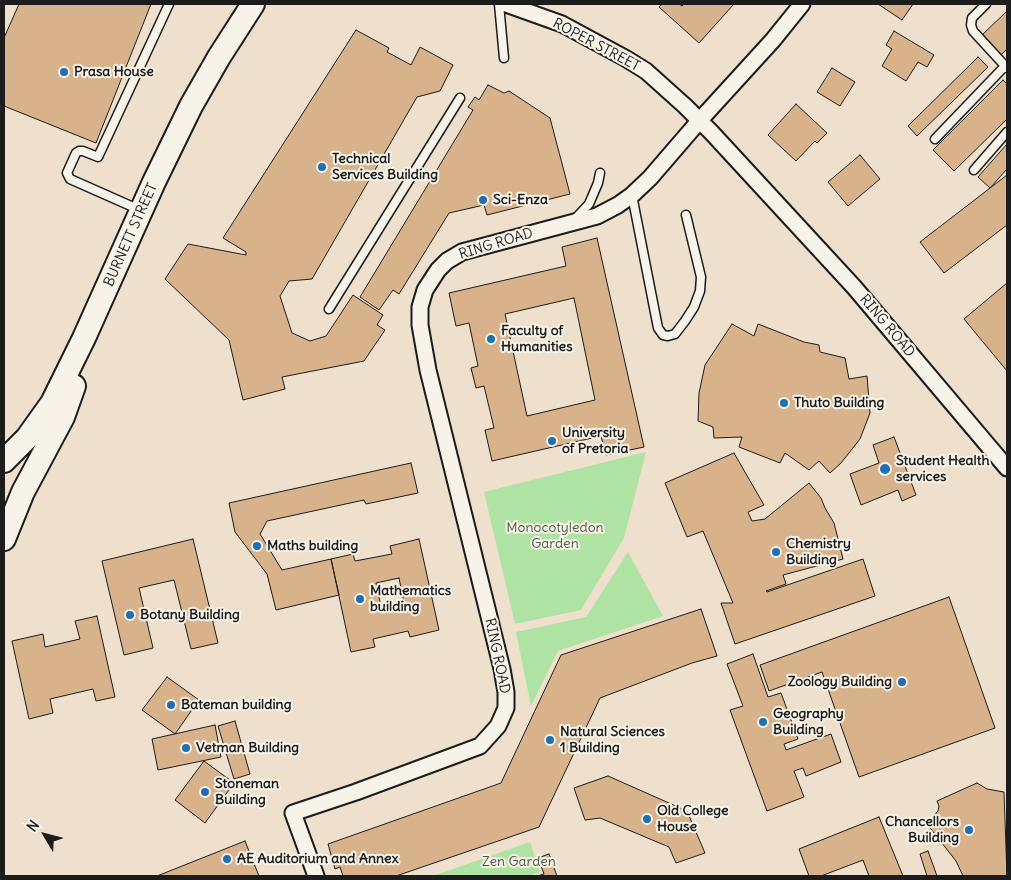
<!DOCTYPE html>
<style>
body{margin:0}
#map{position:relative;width:1011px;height:880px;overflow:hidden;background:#eee0cc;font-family:Delius,sans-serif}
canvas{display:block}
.frame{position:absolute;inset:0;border:5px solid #1c1c1c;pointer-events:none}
.north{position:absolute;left:20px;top:810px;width:50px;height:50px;-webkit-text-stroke:4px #f7f3e8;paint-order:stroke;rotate:307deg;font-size:14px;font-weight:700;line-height:20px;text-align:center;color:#1c1c1c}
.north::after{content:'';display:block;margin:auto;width:18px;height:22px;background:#1c1c1c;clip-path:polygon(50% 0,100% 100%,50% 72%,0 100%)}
</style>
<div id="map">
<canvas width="1011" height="880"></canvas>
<div class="frame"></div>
<div class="north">N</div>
</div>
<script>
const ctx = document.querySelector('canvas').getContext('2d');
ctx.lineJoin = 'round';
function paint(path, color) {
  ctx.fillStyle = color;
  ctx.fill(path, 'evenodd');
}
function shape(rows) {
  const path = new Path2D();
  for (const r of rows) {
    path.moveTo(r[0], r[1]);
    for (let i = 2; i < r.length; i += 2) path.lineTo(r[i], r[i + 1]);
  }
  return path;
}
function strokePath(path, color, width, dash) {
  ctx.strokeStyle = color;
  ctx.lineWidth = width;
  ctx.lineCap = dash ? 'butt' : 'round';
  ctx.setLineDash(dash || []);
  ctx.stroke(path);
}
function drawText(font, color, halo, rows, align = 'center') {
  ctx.font = font + ' Delius,sans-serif';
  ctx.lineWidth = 4;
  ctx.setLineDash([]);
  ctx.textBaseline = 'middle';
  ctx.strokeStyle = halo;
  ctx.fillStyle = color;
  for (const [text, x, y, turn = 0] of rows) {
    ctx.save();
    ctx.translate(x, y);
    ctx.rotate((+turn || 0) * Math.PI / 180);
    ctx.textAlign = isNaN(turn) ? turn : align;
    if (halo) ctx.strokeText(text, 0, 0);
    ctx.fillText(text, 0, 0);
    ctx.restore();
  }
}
paint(shape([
 [646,452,624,538,581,610,515,624,484,492],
 [628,552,663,616,558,651,531,706,516,632,586,617],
 [530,842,540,872,529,876,433,876]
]), '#afe3a4');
const building = shape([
 [19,4,151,4,96,143,4,106,4,38,19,4],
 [662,4,679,4,682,6,684,4,734,4,699,43,659,7,662,4],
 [878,4,913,4,902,20,878,4],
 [1007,11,1007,49,1000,56,982,35,1007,11],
 [356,30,389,48,387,52,411,65,420,47,453,65,440,91,417,97,312,279,289,281,280,296,292,333,310,341,326,336,353,295,383,315,377,325,385,330,364,361,282,377,285,389,243,400,229,340,165,279,188,244,246,255,246,252,223,238,356,30],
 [894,31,934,55,927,67,918,62,906,81,882,66,892,49,886,45,894,31],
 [978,57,988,67,917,136,908,126,978,57],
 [832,68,855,82,840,106,817,92,832,68],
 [1003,80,1007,84,1007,119,954,171,933,150,1003,80],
 [488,85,504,93,509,91,550,118,570,194,487,215,484,205,449,213,399,294,393,290,379,310,360,297,473,110,468,107,475,97,479,100,488,85],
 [796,104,827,133,817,143,815,141,796,161,768,135,796,104],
 [1007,144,1007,169,990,188,978,177,1007,144],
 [860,155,880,179,848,206,828,182,860,155],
 [1007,175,1007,225,944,273,920,242,1007,175],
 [597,238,644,447,606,455,601,436,492,461,485,430,494,428,484,386,476,388,471,368,478,366,469,323,456,326,449,293,566,266,562,247,597,238],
 [574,298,595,400,527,416,505,314,574,298],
 [1007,283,1007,371,964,319,1007,283],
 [732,324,754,336,758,324,804,342,819,345,820,352,845,358,849,379,867,376,870,413,860,439,841,463,830,473,819,461,809,470,785,453,780,463,739,447,742,437,714,438,713,427,698,421,699,393,705,365,732,324],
 [894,437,916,495,902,501,898,490,861,505,850,474,879,463,873,445,894,437],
 [734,453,764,505,748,512,752,521,765,519,809,483,821,498,825,508,834,523,843,559,783,575,786,584,766,591,767,592,863,559,875,596,735,644,721,603,733,603,703,531,687,537,665,483,734,453],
 [411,463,418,493,366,504,364,500,267,521,260,534,282,570,331,559,339,595,276,610,267,574,235,532,229,503,411,463],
 [193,539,218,643,191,649,174,580,139,588,153,648,124,655,102,561,193,539],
 [419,539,439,630,410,637,408,631,373,639,375,647,351,652,331,559,353,554,355,561,392,554,390,546,419,539],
 [399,578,404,603,381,607,376,583,399,578],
 [949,597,995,728,859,777,822,672,769,691,760,665,949,597],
 [701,609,717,656,692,663,600,698,539,827,396,876,343,876,340,867,335,869,328,844,501,783,561,655,701,609],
 [97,616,115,697,96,701,93,689,50,699,53,713,29,719,12,641,43,634,45,647,80,639,75,621,97,616],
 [753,654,768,697,781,693,798,739,784,744,786,750,831,734,841,762,806,776,803,768,794,771,804,797,767,811,730,710,743,706,727,664,753,654],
 [167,677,199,700,175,734,142,710,167,677],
 [235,721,250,774,234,779,218,726,235,721],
 [215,725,221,757,158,770,152,739,215,725],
 [204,761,234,783,205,823,175,800,204,761],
 [608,776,687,811,705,853,676,863,669,847,600,818,585,820,574,788,608,776],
 [977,783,987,789,1004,792,1007,876,963,876,956,861,927,824,938,811,939,806,937,801,977,783],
 [879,817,903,876,869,876,863,860,821,876,809,876,799,849,879,817],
 [245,841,259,876,157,876,245,841],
 [928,851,937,876,927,876,920,854,928,851],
 [549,854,557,876,537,876,544,874,538,858,549,854]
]);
paint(building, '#d8b28a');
strokePath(building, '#1c1c1c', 1);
const lane = shape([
 [499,4,504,58],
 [986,4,972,18,971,25,973,31,1007,68],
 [935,139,1005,66],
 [974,170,1007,132],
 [632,195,658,328,663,335,668,336,675,334,685,321,694,307,700,291,701,277,686,215],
 [140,210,70,179,67,173,76,153,79,151,83,151,98,157,169,4],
 [575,219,589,204,598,183,600,173],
 [329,309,460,98]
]);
const street = shape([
 [506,4,562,24,625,58,646,71,685,106,712,133,854,287,1007,468],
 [316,876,293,813,356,792,480,746,498,726,506,708,506,692,502,669,428,370,420,325,420,307,425,290,438,270,447,261,462,252,597,216,618,205,632,195,650,178,700,120,773,40,802,4]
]);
const secondary = shape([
 [4,461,27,438,52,403,84,338,154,182,191,106,219,57,253,4],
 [4,539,23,492,63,417,74,386]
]);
strokePath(lane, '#1c1c1c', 11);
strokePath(street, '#1c1c1c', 19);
strokePath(secondary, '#1c1c1c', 26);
strokePath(lane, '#f7f3e8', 8);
strokePath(street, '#f7f3e8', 15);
strokePath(secondary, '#f7f3e8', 22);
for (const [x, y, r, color] of [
 [64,72,5,"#1f6fb2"],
 [322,167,5,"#1f6fb2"],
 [483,200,5,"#1f6fb2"],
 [491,339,5,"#1f6fb2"],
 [784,403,5,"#1f6fb2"],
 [552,441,5,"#1f6fb2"],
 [885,469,6,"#1f6fb2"],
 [257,546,5,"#1f6fb2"],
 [776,552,5,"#1f6fb2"],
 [360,599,5,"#1f6fb2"],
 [130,615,5,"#1f6fb2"],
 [902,682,5,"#1f6fb2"],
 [171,705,5,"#1f6fb2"],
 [763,722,5,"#1f6fb2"],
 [550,740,5,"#1f6fb2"],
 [186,748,5,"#1f6fb2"],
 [205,792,5,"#1f6fb2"],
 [647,819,5,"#1f6fb2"],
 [969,830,5,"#1f6fb2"],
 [227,859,5,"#1f6fb2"]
]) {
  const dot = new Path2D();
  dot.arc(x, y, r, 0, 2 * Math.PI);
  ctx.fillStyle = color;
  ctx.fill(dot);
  strokePath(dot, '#f7f3e8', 2);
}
drawText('14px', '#1c1c1c', '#f7f3e8', [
 ["ROPER STREET",596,45,28],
 ["BURNETT STREET",131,235,-66],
 ["RING ROAD",496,244,-17],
 ["RING ROAD",887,326,50],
 ["RING ROAD",497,656,78]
]);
drawText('bold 14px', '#1c1c1c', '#f7f3e8', [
 ["Prasa House",74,72],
 ["Technical",332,159],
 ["Services Building",332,175],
 ["Sci-Enza",493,200],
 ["Faculty of",501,331],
 ["Humanities",501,347],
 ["Thuto Building",794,403],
 ["University",562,433],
 ["of Pretoria",562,449],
 ["Student Health",896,461],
 ["services",896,477],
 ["Chemistry",786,544],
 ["Building",786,560],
 ["Maths building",267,546],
 ["Mathematics",370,591],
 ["building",370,607],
 ["Botany Building",140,615],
 ["Zoology Building",892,682,"right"],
 ["Bateman building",181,705],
 ["Geography",773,714],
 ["Building",773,730],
 ["Natural Sciences",560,732],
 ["1 Building",560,748],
 ["Vetman Building",196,748],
 ["Stoneman",215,784],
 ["Building",215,800],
 ["Old College",657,811],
 ["House",657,827],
 ["Chancellors",959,822,"right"],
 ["Building",959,838,"right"],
 ["AE Auditorium and Annex",237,859]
], 'left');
drawText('14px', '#485845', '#f7f3e8', [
 ["Monocotyledon",555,528],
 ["Garden",555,544],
 ["Zen Garden",519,862]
]);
</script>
